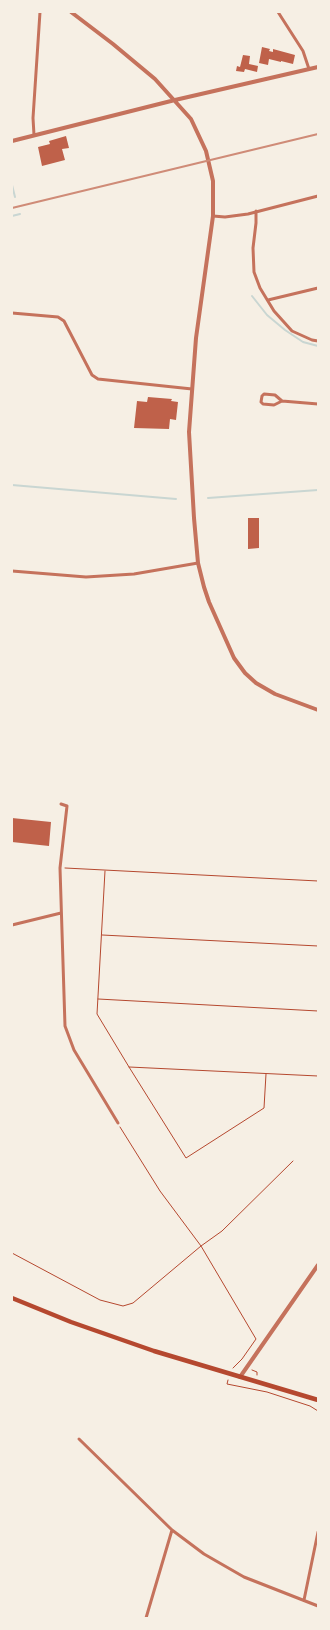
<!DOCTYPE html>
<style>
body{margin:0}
#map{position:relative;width:330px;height:1630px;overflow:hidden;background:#f6efe4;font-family:Barlow,sans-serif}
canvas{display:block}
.frame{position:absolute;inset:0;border:13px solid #f6efe4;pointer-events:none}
</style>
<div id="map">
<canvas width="330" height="1630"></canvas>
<div class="frame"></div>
</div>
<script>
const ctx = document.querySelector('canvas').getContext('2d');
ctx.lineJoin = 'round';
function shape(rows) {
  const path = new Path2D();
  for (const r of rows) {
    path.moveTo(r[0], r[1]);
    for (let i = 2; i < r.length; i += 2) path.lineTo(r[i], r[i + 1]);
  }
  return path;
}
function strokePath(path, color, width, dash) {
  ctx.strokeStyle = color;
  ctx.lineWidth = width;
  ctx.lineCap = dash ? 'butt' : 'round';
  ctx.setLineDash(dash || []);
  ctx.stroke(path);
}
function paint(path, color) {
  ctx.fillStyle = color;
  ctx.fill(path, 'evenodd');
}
strokePath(shape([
 [12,185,15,197],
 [12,216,20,214],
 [252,296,267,315,285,330,303,342,318,346],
 [12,485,176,499],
 [208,498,318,490]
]), '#c9d6d2', 2);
paint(shape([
 [262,47,270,49,269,51,273,52,273,49,295,55,293,64,281,61,281,62,269,59,268,65,259,63],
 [243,55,250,56,249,64,258,66,257,72,245,69,244,72,236,71,237,66,240,67],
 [66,136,69,148,62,149,65,160,42,166,38,147,50,144,49,141],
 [148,397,172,399,171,401,178,402,176,420,170,419,169,429,134,428,137,401,147,402],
 [248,518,259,518,259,548,248,549],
 [12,818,51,822,49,846,12,842]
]), '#bf614a');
strokePath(shape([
 [65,868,318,881],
 [105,871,97,1014,129,1067,186,1158,264,1108,266,1074],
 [102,935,318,946],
 [98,999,318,1011],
 [129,1067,318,1076],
 [120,1127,160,1191,201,1246,222,1231,293,1161],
 [12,1253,100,1300,123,1306,133,1303,201,1246,256,1339,242,1359,233,1368],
 [252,1370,257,1372,257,1375],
 [228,1380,227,1384,267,1392,310,1406,318,1411]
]), '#b5482f', 1);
strokePath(shape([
 [278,12,303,51,309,69],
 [34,135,33,118,40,12],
 [256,211,256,223,253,248,254,272,260,288,274,311,292,331,312,340,318,341],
 [213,216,225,217,248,214,318,196],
 [268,300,318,288],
 [12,313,58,317,64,321,92,375,98,379,192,389],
 [282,401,275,395,264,394,262,396,261,402,263,404,274,405,282,401,318,404],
 [12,571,86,577,134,574,198,563],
 [61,804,67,806,60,868,65,1026,74,1050,118,1123],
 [12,925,61,913],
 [79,1439,172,1530,204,1554,244,1577,318,1606],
 [304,1600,318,1532],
 [146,1618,172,1530]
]), '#c5725c', 3);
strokePath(shape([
 [71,12,113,44,155,79,191,119,206,151,213,181,213,216,196,338,189,432,194,518,198,563,204,587,209,602,234,658,245,673,256,683,275,694,318,710],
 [12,141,175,100,318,67],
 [240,1377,318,1265]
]), '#c5725c', 4);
strokePath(shape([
 [12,1298,71,1322,154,1351,318,1400]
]), '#b5482f', 4.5);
strokePath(shape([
 [12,208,318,134]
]), '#cf8b77', 2);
</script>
